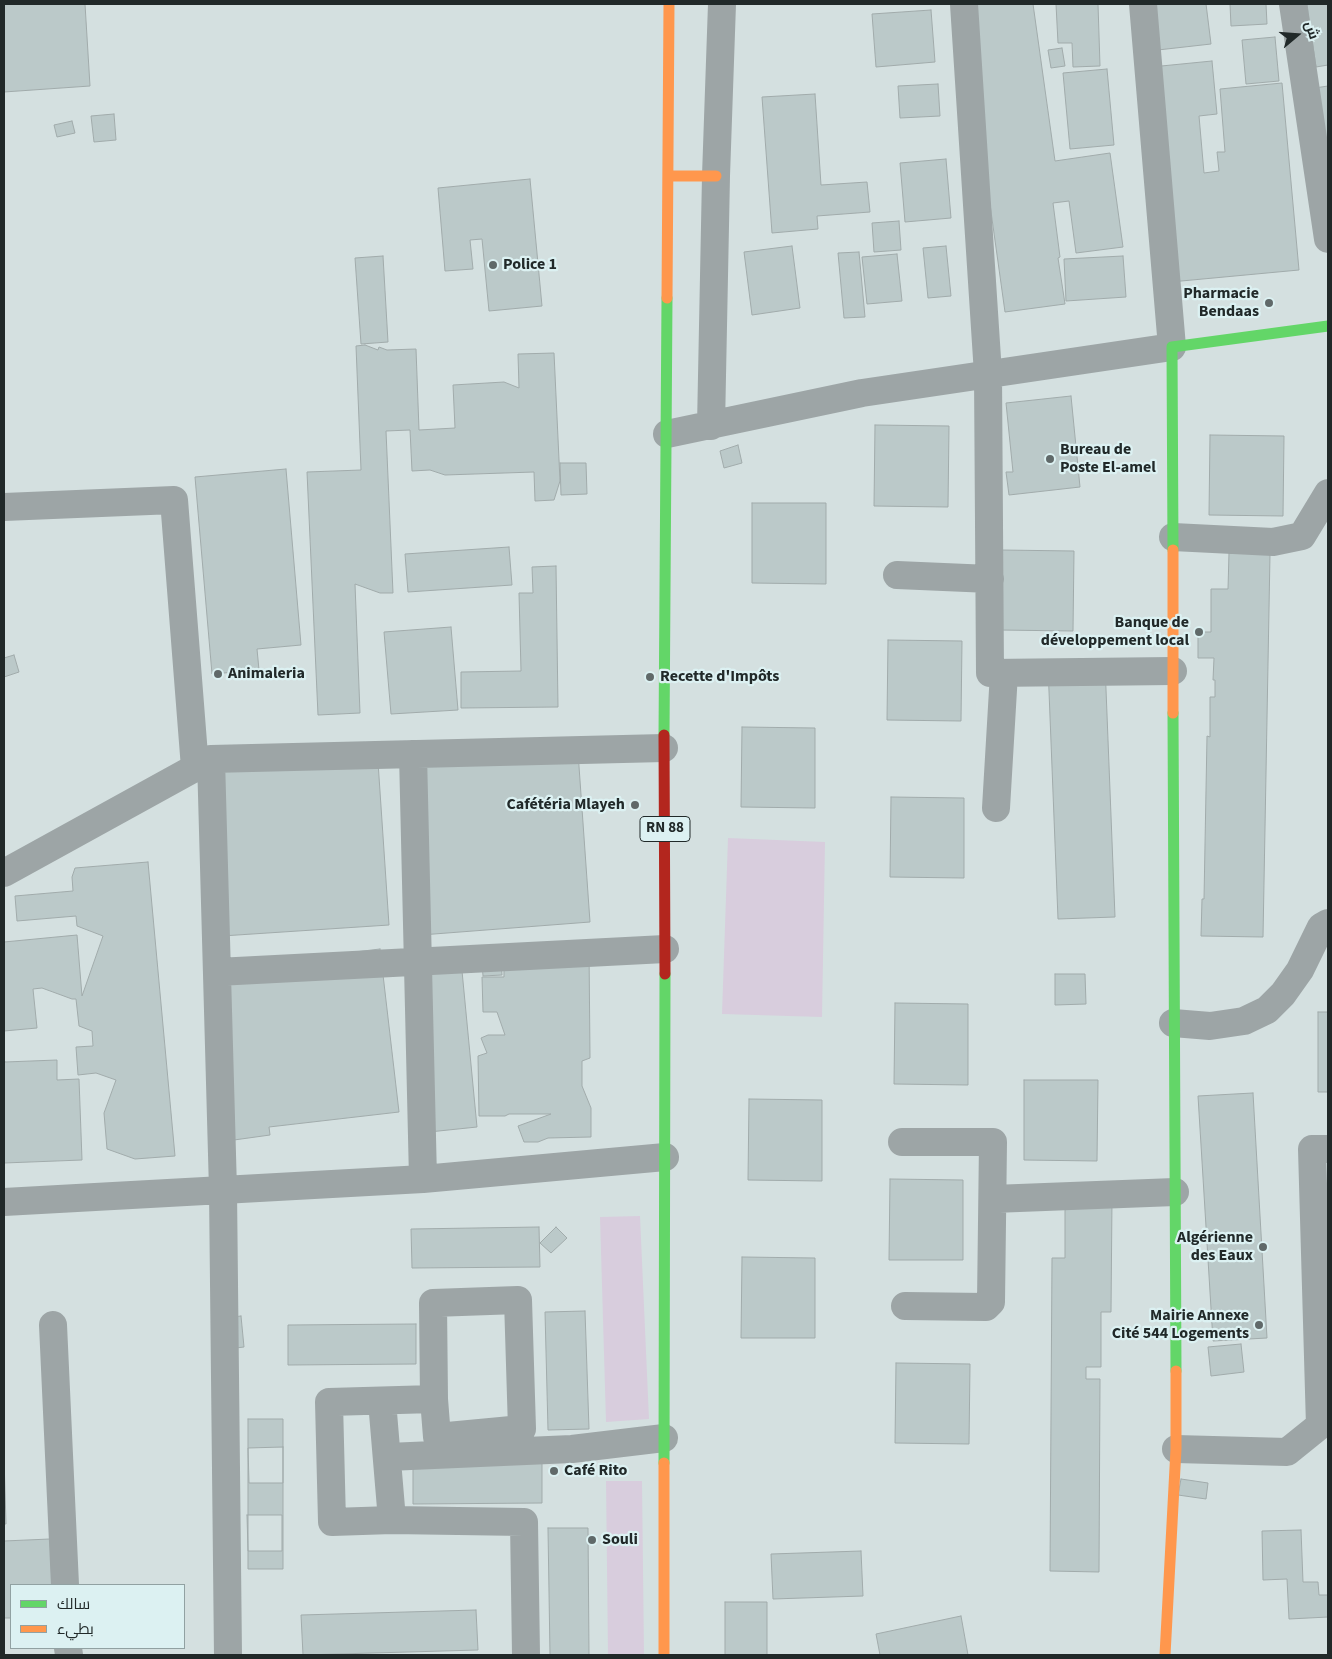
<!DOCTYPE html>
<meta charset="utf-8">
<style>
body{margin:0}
#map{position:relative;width:1332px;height:1659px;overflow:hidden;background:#d4e0e0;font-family:"Source Sans 3",Cairo,sans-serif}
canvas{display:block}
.frame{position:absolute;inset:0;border:5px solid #212929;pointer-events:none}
.legend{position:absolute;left:10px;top:1584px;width:175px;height:65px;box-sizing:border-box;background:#dcf1f2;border:1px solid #91a1a2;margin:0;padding:6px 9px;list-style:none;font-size:15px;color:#212929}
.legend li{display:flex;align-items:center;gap:10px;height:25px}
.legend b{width:25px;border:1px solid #91a1a2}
.north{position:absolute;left:1272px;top:10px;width:50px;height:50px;-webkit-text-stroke:4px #dcf1f2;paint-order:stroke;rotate:72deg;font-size:14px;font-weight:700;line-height:20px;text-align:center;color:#212929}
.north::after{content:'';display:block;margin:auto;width:18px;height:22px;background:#212929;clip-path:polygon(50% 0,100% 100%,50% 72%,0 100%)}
</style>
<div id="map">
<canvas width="1332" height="1659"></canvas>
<div class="frame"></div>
<ul class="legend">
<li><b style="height:6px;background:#63d668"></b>سالك</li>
<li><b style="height:6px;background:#ff974d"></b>بطيء</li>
</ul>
<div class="north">ش</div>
</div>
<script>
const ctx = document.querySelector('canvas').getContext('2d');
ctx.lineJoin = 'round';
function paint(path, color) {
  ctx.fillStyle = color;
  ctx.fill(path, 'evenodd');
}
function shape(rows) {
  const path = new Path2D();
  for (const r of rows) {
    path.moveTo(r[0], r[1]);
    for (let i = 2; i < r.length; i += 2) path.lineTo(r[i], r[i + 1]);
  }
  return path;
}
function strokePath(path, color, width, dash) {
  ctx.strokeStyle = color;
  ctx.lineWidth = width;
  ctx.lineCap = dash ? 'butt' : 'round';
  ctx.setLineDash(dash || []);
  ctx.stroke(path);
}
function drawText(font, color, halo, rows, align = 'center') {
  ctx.font = font + ' "Source Sans 3",sans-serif';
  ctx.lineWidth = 4.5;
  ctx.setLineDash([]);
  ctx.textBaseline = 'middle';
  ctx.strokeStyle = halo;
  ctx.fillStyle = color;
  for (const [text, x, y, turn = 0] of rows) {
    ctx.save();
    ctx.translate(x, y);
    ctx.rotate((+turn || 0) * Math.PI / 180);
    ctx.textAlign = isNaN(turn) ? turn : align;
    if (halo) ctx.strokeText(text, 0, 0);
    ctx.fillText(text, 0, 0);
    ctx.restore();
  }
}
paint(shape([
 [728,838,825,842,822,1017,722,1014],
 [640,1216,649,1419,606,1422,600,1217],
 [606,1481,642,1481,644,1655,608,1655]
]), '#d8cddd');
const building = shape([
 [4,4,85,4,90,86,4,92,4,4],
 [962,4,1033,4,1055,161,1110,153,1123,247,1076,253,1069,201,1053,203,1060,257,1058,258,1065,304,1005,312,962,4],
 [1056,4,1098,4,1100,66,1073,67,1072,43,1058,43,1056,4],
 [1134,4,1206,4,1211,44,1140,52,1134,4],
 [1230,4,1266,4,1267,24,1231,26,1230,4],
 [1307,4,1328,4,1328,65,1316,67,1307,4],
 [931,10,935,62,876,67,872,14,931,10],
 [1275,37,1279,81,1246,84,1242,40,1275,37],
 [1062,48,1065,66,1051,68,1048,50,1062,48],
 [1212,61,1217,114,1199,116,1204,173,1219,171,1217,152,1225,152,1220,89,1282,83,1299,270,1160,283,1141,68,1212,61],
 [1107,69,1114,145,1070,149,1063,73,1107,69],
 [938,84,940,116,900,118,898,86,938,84],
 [1328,86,1328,256,1308,89,1328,86],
 [815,94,821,185,867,182,870,212,817,216,818,229,772,233,762,97,815,94],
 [114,114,116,140,94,142,91,116,114,114],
 [72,121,75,133,57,137,54,125,72,121],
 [946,159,951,218,905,222,900,163,946,159],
 [530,179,542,306,489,311,482,239,470,240,473,269,445,271,438,188,530,179],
 [899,221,901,250,874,252,872,223,899,221],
 [792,246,800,308,752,315,744,252,792,246],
 [946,246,951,296,928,298,923,248,946,246],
 [859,252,865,317,844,318,838,253,859,252],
 [897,254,902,301,867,304,862,257,897,254],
 [383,256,388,342,361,344,355,258,383,256],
 [1123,256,1126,297,1066,301,1064,259,1123,256],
 [365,345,378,350,379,347,387,350,416,349,419,430,455,428,453,385,504,382,519,388,518,354,554,353,560,481,554,500,535,501,534,472,445,475,430,470,412,471,410,430,386,431,393,593,380,593,355,584,360,713,318,715,307,472,361,470,356,346,365,345],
 [1071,396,1080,487,1009,495,1006,472,1013,472,1006,403,1071,396],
 [875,425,949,426,948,507,874,506,875,425],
 [1210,435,1284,436,1283,516,1209,515,1210,435],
 [738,445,742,463,724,468,720,451,738,445],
 [560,463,586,463,587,494,561,495,560,463],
 [286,469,301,645,257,649,259,670,212,674,195,477,286,469],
 [752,503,826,503,826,584,752,583,752,503],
 [509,547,512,585,408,592,405,554,509,547],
 [1000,550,1074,551,1073,631,999,630,1000,550],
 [1229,553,1270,554,1263,937,1201,936,1202,899,1204,899,1207,736,1210,737,1210,697,1215,697,1215,680,1213,680,1214,658,1198,658,1198,632,1211,632,1211,589,1228,589,1229,553],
 [556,566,558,707,461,708,461,672,521,671,519,593,533,593,532,567,556,566],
 [451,627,458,710,391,714,384,632,451,627],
 [888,640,962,641,961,721,887,720,888,640],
 [14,655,19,672,4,677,4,658,14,655],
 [1105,664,1115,917,1058,919,1048,666,1105,664],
 [742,727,815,728,815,808,741,807,742,727],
 [577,738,590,922,421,935,407,750,577,738],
 [377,747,389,925,222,936,210,754,377,747],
 [891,797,964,798,964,878,890,877,891,797],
 [148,862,175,1156,135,1159,107,1149,104,1113,116,1080,96,1073,78,1075,76,1047,93,1046,92,1031,79,1026,76,999,72,999,42,988,33,989,37,1028,4,1031,4,942,77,935,82,996,103,936,77,926,76,916,17,921,15,896,73,891,72,877,75,868,148,862],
 [589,947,590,1058,582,1061,582,1086,591,1108,591,1137,548,1138,538,1142,524,1142,518,1126,551,1114,509,1114,505,1116,479,1116,478,1056,487,1053,481,1038,488,1035,505,1035,497,1012,483,1012,482,977,504,977,504,956,589,947],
 [380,949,399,1112,269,1127,270,1135,234,1140,214,969,380,949],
 [460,950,477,1127,429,1132,411,955,460,950],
 [501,962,502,975,483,976,482,963,501,962],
 [1055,974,1085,974,1086,1004,1055,1005,1055,974],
 [895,1003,968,1004,968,1085,894,1084,895,1003],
 [1318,1012,1328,1012,1328,1092,1318,1092,1318,1012],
 [4,1059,5,1062,57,1060,57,1080,79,1079,82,1160,4,1163,4,1059],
 [1024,1080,1098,1080,1097,1161,1024,1160,1024,1080],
 [1253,1093,1267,1338,1213,1341,1198,1096,1253,1093],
 [749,1099,822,1100,822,1181,748,1180,749,1099],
 [890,1179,963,1180,963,1260,889,1260,890,1179],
 [1065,1199,1112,1199,1111,1312,1101,1312,1101,1367,1086,1367,1086,1379,1100,1379,1099,1572,1050,1571,1052,1258,1065,1258,1065,1199],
 [539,1227,540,1267,412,1268,411,1229,539,1227],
 [556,1227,567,1238,551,1253,540,1243,556,1227],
 [742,1257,815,1258,815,1338,741,1338,742,1257],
 [585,1311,589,1429,548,1430,545,1312,585,1311],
 [241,1316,244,1347,219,1350,216,1319,241,1316],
 [416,1324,416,1364,288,1365,288,1325,416,1324],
 [1241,1344,1244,1372,1211,1376,1208,1347,1241,1344],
 [896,1363,970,1364,969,1444,895,1443,896,1363],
 [248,1419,283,1419,283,1569,248,1569,248,1419],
 [283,1447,283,1483,249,1483,248,1448,283,1447],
 [4,1458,6,1524,4,1524,4,1458],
 [542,1463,542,1503,413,1504,413,1464,542,1463],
 [1181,1479,1208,1483,1206,1499,1178,1495,1181,1479],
 [247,1515,282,1515,282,1551,248,1551,247,1515],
 [548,1528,588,1528,589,1655,550,1655,548,1528],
 [1301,1530,1303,1582,1318,1582,1319,1595,1328,1595,1328,1617,1289,1619,1287,1579,1263,1580,1262,1531,1301,1530],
 [50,1539,52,1585,11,1585,11,1618,4,1618,4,1541,50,1539],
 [861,1551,863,1596,773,1599,771,1554,861,1551],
 [725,1602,767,1602,767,1655,725,1655,725,1602],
 [476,1610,478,1650,303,1655,301,1615,476,1610],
 [961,1616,968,1655,880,1655,876,1634,961,1616]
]);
paint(building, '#bbc9c9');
strokePath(building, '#a1abab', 1);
strokePath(shape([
 [964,4,988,374,990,673,1173,671],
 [1293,4,1328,239],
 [711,426,716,176,722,4],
 [667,434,862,393,1172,347,1143,4],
 [4,507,174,500,195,768],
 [1173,537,1273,542,1302,536,1328,493],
 [897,575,990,579],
 [413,754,423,1179],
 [211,759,223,1190,228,1655],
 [996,808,1004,673],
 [4,873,211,759,664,748],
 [217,972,665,949],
 [1173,1023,1210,1026,1244,1021,1267,1010,1283,994,1300,970,1321,927,1328,923],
 [902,1142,993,1142,991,1302,986,1307,905,1306],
 [993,1199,1175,1192],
 [4,1202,423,1179,665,1157],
 [518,1300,522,1429,437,1437,434,1399,433,1303,518,1300],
 [53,1325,65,1585],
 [434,1399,329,1402,332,1522,392,1520,524,1522,526,1655],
 [382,1401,392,1520],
 [1320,1426,1312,1149,1328,1149],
 [1176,1449,1287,1452,1328,1419],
 [388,1457,572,1449,664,1438],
 [68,1648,69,1655]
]), '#9da5a6', 28);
strokePath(shape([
 [1173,550,1172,347,1328,326],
 [1173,713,1176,1371],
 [664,735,667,298],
 [664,1463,665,974]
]), '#63d668', 11);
strokePath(shape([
 [669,176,716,176],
 [667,298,669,4],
 [1173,550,1173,713],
 [664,1655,664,1463],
 [1165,1655,1176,1449,1176,1371]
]), '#ff974d', 11);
strokePath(shape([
 [664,735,665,974]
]), '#b3261e', 11);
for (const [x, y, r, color] of [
 [493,265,5,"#606969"],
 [1269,303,5,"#606969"],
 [1050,459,5,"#606969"],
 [1199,632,5,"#606969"],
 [218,674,5,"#606969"],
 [650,677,5,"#606969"],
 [635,805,5,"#606969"],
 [1263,1247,5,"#606969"],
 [1259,1325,5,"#606969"],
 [554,1471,5,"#606969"],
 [592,1540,5,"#606969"]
]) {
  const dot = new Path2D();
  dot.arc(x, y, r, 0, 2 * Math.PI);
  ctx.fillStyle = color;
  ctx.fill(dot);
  strokePath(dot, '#dcf1f2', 2);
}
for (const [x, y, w] of [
 [665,829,50]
]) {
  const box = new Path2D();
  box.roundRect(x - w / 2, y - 12.5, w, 25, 4);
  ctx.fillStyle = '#dcf1f2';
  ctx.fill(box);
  strokePath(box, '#212929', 1);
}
drawText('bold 15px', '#212929', null, [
 ["RN 88",665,829]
]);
drawText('bold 16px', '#212929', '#dcf1f2', [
 ["Police 1",503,265],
 ["Pharmacie",1259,294,"right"],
 ["Bendaas",1259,312,"right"],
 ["Bureau de",1060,450],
 ["Poste El-amel",1060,468],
 ["Banque de",1189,623,"right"],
 ["développement local",1189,641,"right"],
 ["Animaleria",228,674],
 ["Recette d'Impôts",660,677],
 ["Cafétéria Mlayeh",625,805,"right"],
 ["Algérienne",1253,1238,"right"],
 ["des Eaux",1253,1256,"right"],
 ["Mairie Annexe",1249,1316,"right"],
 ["Cité 544 Logements",1249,1334,"right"],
 ["Café Rito",564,1471],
 ["Souli",602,1540]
], 'left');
</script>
